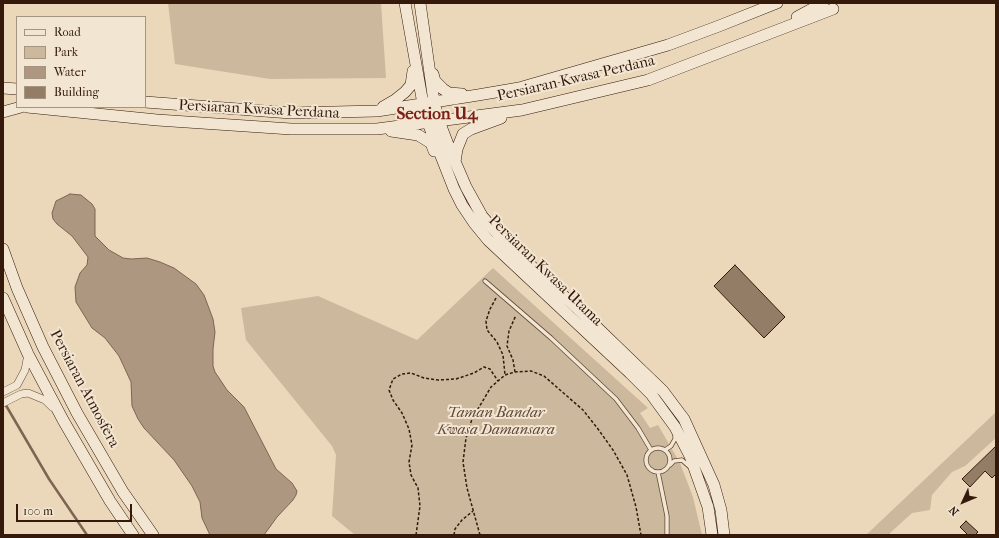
<!DOCTYPE html>
<style>
body{margin:0}
#map{position:relative;width:999px;height:538px;overflow:hidden;background:#ebd8bb;font-family:"IM FELL French Canon",serif}
canvas{display:block}
.frame{position:absolute;inset:0;border:4px solid #351a0c;pointer-events:none}
.legend{position:absolute;left:16px;top:16px;width:130px;height:92px;box-sizing:border-box;background:#f2e6d3;border:1px solid #a69483;margin:0;padding:5px 7px;list-style:none;font-size:12px;color:#351a0c}
.legend li{display:flex;align-items:center;gap:8px;height:20px}
.legend b{width:20px;border:1px solid #a69483}
.north{position:absolute;left:943px;top:482px;width:40px;height:40px;-webkit-text-stroke:3px #f2e6d3;paint-order:stroke;rotate:226deg;font-size:11px;font-weight:700;line-height:16px;text-align:center;color:#351a0c}
.north::after{content:'';display:block;margin:auto;width:14px;height:18px;background:#351a0c;clip-path:polygon(50% 0,100% 100%,50% 72%,0 100%)}
.scale{position:absolute;left:16px;top:504px;width:116px;height:18px;box-sizing:border-box;border:2px solid #351a0c;border-top:0;padding-left:5px;font-size:12px;line-height:14px;white-space:nowrap;color:#351a0c;-webkit-text-stroke:3px #f2e6d3;paint-order:stroke}
</style>
<div id="map">
<canvas width="999" height="538"></canvas>
<div class="frame"></div>
<ul class="legend">
<li><b style="height:5px;background:#f2e6d3"></b>Road</li>
<li><b style="height:11px;background:#ccb89d"></b>Park</li>
<li><b style="height:11px;background:#ad9780"></b>Water</li>
<li><b style="height:11px;background:#947d67"></b>Building</li>
</ul>
<div class="north">N</div>
<div class="scale">100 m</div>
</div>
<script>
const ctx = document.querySelector('canvas').getContext('2d');
ctx.lineJoin = 'round';
function paint(path, color) {
  ctx.fillStyle = color;
  ctx.fill(path, 'evenodd');
}
function shape(rows) {
  const path = new Path2D();
  for (const r of rows) {
    if (r.length === 3) {
      path.moveTo(r[0] + r[2], r[1]);
      path.arc(r[0], r[1], r[2], 0, 2 * Math.PI);
      continue;
    }
    path.moveTo(r[0], r[1]);
    for (let i = 2; i < r.length; i += 2) path.lineTo(r[i], r[i + 1]);
  }
  return path;
}
function strokePath(path, color, width, dash) {
  ctx.strokeStyle = color;
  ctx.lineWidth = width;
  ctx.lineCap = dash ? 'butt' : 'round';
  ctx.setLineDash(dash || []);
  ctx.stroke(path);
}
function drawText(font, color, halo, rows, align = 'center') {
  ctx.font = font + ' "IM FELL French Canon",serif';
  ctx.lineWidth = 4;
  ctx.setLineDash([]);
  ctx.textBaseline = 'middle';
  ctx.strokeStyle = halo;
  ctx.fillStyle = color;
  for (const [text, x, y, turn = 0] of rows) {
    ctx.save();
    ctx.translate(x, y);
    ctx.rotate((+turn || 0) * Math.PI / 180);
    ctx.textAlign = isNaN(turn) ? turn : align;
    if (halo) ctx.strokeText(text, 0, 0);
    ctx.fillText(text, 0, 0);
    ctx.restore();
  }
}
paint(shape([
 [168,3,381,3,386,78,270,79,175,64],
 [493,268,648,408,640,413,650,428,658,425,680,463,693,497,702,535,355,535,332,516,336,455,332,446,246,340,241,308,318,296,417,340],
 [996,412,996,438,965,466,952,472,932,495,930,510,912,513,890,533,890,535,866,535]
]), '#ccb89d');
const water = shape([
 [70,194,81,195,92,204,95,209,95,236,109,250,123,258,131,259,147,258,160,262,174,268,196,284,204,295,213,319,215,332,213,349,213,366,215,372,227,390,244,407,276,469,292,483,297,491,296,495,293,500,277,517,264,535,210,535,202,518,200,502,192,486,174,460,144,428,138,419,132,406,131,382,119,356,105,338,92,328,76,302,75,287,80,273,87,265,88,257,72,236,57,224,53,219,52,213,56,201,70,194]
]);
paint(water, '#ad9780');
strokePath(water, '#7d6552', 1);
strokePath(shape([
 [4,402,49,479,87,535]
]), '#7d6552', 2.5);
const building = shape([
 [735,265,785,317,764,338,714,286,735,265],
 [996,446,996,474,992,478,985,471,970,487,962,479,996,446],
 [966,521,978,532,975,535,968,535,960,527,966,521]
]);
paint(building, '#947d67');
strokePath(building, '#351a0c', 1);
const lane = shape([
 [485,281,551,338,616,399,638,428,651,450],
 [658,460,12],
 [665,450,671,446,675,439,675,436],
 [670,465,674,461,682,460,690,467],
 [658,472,667,516,667,535]
]);
const street = shape([
 [3,392,17,385,25,370,28,354],
 [3,403,21,394,28,393,45,400,52,407]
]);
const secondary = shape([
 [405,3,423,104,428,123,454,189,462,205,474,223,488,240,630,373,651,394,675,427,690,456,708,507,712,535],
 [420,3,434,102,439,121,450,150,466,187,482,216,501,238,579,310,663,391,684,419,714,485,721,510,724,535],
 [797,17,823,3],
 [433,74,435,81,443,89,449,93,462,94],
 [3,88,17,89],
 [145,102,291,113,377,111,478,95,519,88,668,45,719,26,777,3],
 [27,107,157,120,291,129,377,129,522,110,648,80,833,9],
 [383,107,395,100,405,92,411,85,413,71],
 [3,112,21,107],
 [391,131,418,135,431,143,434,151],
 [455,162,457,149,463,134,471,129,501,118],
 [3,249,17,288,43,347,77,413,123,492,153,535],
 [3,298,28,354,63,420,110,501,133,535]
]);
strokePath(lane, '#624a38', 5);
strokePath(street, '#624a38', 8);
strokePath(secondary, '#351a0c', 12);
strokePath(shape([
 [496,298,490,309,486,321,487,330,497,342,503,355,505,375],
 [515,372,513,360,507,346,509,331,516,315],
 [416,535,420,506,418,488,411,475,409,462,412,445,409,429,402,413,393,400,389,390,393,379,402,374,411,373,424,378,438,380,456,379,474,373,484,367,490,369,498,381],
 [454,535,455,529,462,520,473,511],
 [480,535,467,488,463,462,466,438,472,419,491,387,505,375,515,372,531,371,544,376,583,410,598,429,613,450,627,475,636,507,641,535]
]), '#351a0c', 1.5, [3, 2]);
strokePath(lane, '#f2e6d3', 3.5);
strokePath(street, '#f2e6d3', 7);
strokePath(secondary, '#f2e6d3', 11);
drawText('15px', '#351a0c', '#f2e6d3', [
 ["Persiaran Kwasa Perdana",576,79,-13],
 ["Persiaran Kwasa Perdana",259,110,3],
 ["Persiaran Kwasa Utama",545,271,44],
 ["Persiaran Atmosfera",84,389,62]
]);
drawText('italic 15px', '#624938', '#f2e6d3', [
 ["Taman Bandar",496,413],
 ["Kwasa Damansara",496,430]
]);
drawText('bold 17px', '#7a1f14', '#f2e6d3', [
 ["Section U4",437,115]
]);
</script>
